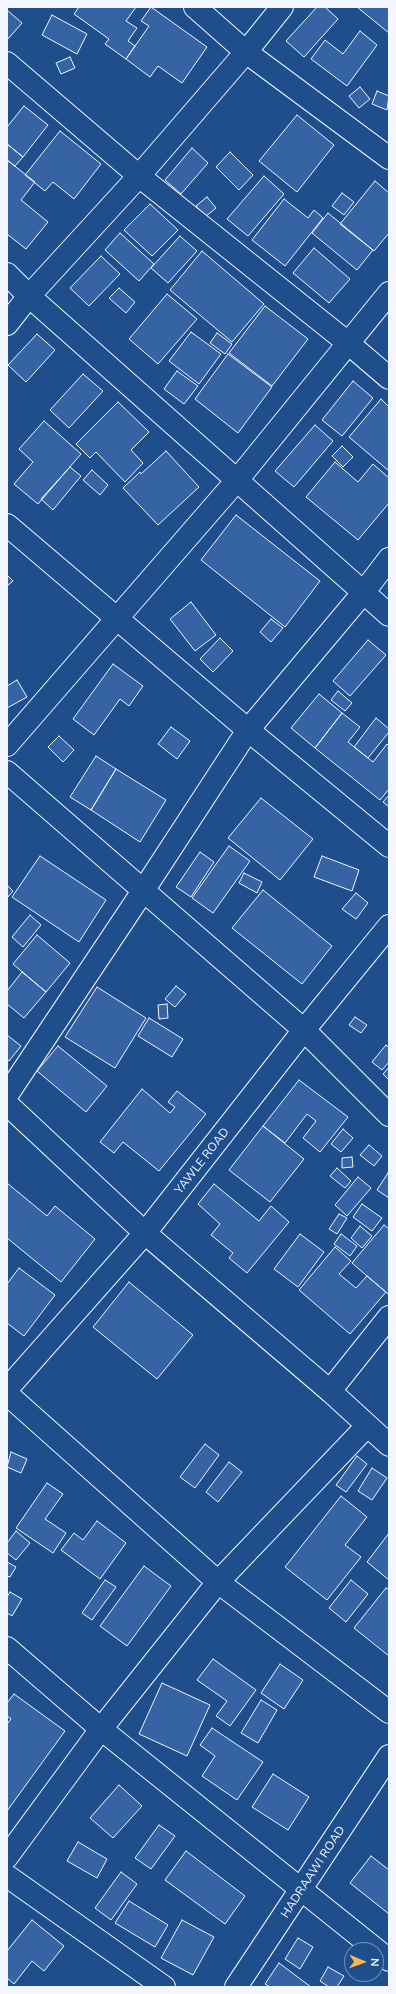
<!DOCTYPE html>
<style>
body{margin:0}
#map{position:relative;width:396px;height:1994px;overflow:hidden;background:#1f4e8c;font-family:Mulish,sans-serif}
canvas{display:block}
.frame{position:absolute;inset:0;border:8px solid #f2f6ff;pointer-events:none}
.north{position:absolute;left:344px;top:1942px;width:40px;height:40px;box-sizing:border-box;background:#1f4e8c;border:1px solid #7391ba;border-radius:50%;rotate:92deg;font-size:11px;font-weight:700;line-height:16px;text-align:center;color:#f2f6ff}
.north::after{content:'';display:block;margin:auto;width:14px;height:18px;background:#ffb74d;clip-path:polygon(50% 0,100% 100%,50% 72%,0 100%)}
</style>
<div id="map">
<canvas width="396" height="1994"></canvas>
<div class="frame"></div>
<div class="north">N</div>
</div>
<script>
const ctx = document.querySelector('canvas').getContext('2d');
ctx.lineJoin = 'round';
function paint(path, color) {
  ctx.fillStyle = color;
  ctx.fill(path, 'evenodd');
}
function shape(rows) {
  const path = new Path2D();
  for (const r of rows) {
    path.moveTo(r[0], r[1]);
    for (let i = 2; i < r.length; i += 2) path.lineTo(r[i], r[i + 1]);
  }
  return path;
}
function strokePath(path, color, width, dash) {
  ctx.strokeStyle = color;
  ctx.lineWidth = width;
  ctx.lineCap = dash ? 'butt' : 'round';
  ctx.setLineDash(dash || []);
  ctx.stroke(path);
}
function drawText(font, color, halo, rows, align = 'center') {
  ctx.font = font + ' Mulish,sans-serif';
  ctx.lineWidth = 3;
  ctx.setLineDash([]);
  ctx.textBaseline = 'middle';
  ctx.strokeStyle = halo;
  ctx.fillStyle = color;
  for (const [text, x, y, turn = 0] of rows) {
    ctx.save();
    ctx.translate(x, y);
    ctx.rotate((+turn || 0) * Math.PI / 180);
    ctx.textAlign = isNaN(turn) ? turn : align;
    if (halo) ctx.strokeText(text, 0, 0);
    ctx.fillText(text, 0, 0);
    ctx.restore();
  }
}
const building = shape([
 [79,7,136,7,126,21,137,28,128,41,135,46,126,59,105,44,109,39,74,14,79,7],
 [151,7,207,47,182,83,158,66,150,77,126,59,149,26,141,21,151,7],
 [317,7,325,7,338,19,304,57,286,41,317,7],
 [357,7,389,7,389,33,357,7],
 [7,10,22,23,7,40,7,10],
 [52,15,87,34,77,54,42,35,52,15],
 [360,31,377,45,347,86,311,59,325,40,343,54,360,31],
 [70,57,75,68,61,74,56,63,70,57],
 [360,87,370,99,359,108,349,96,360,87],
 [377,91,389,96,387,110,372,104,377,91],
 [24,106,48,125,23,157,7,144,7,127,24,106],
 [297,115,334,145,297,192,259,161,297,115],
 [60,131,101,164,74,199,53,182,45,191,25,175,60,131],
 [7,144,23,157,15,166,7,160,7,144],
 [192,148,208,163,181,194,165,180,192,148],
 [230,152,253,175,239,190,216,167,230,152],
 [7,160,35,182,21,200,48,222,26,249,7,234,7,160],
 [264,176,284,194,248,236,227,219,264,176],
 [375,181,389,193,389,233,374,251,340,224,375,181],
 [342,193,354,202,344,215,332,206,342,193],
 [207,197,216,208,205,217,196,206,207,197],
 [284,199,308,218,314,210,323,218,285,266,252,240,284,199],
 [150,204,178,230,152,256,124,230,150,204],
 [328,213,373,250,357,270,312,233,328,213],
 [120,233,154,264,139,281,105,250,120,233],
 [180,236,197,251,168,283,151,268,180,236],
 [314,248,350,279,329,303,293,273,314,248],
 [202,251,264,304,232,342,170,290,202,251],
 [101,256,120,274,89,306,70,288,101,256],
 [119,288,135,302,126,313,109,298,119,288],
 [167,294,197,319,158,364,129,339,167,294],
 [265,306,308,339,272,386,229,353,265,306],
 [191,332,221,354,199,384,169,361,191,332],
 [217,333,232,344,225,354,210,343,217,333],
 [37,334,55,350,26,382,8,365,37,334],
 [228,354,272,387,238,433,195,399,228,354],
 [177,371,198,386,184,404,164,389,177,371],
 [83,374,103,391,69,428,50,410,83,374],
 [353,381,373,398,342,436,322,420,353,381],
 [381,399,389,407,389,471,349,437,381,399],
 [118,402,149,432,131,450,143,463,125,482,96,452,90,458,76,444,118,402],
 [44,421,81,454,38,504,14,484,33,462,19,449,44,421],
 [315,425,333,441,294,487,275,471,315,425],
 [342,446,353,457,343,467,332,456,342,446],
 [166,451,199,487,158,525,123,488,140,472,141,474,166,451],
 [335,462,358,482,373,464,389,478,389,503,358,540,306,497,335,462],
 [70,467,81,476,53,510,41,499,70,467],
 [92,470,108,485,100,495,83,480,92,470],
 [236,515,320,581,285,627,201,560,236,515],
 [7,575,13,581,7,586,7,575],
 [191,602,216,635,195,651,170,619,191,602],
 [271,619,283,628,271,642,260,632,271,619],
 [220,638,233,651,213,672,200,659,220,638],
 [368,640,386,655,350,696,333,681,368,640],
 [113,664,143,686,129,706,120,699,94,735,73,719,113,664],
 [17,680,27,697,7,708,7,686,17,680],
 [338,691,352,703,345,711,331,700,338,691],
 [319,694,342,713,315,748,291,728,319,694],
 [342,713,360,727,348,742,373,762,387,744,389,746,389,789,380,800,315,748,342,713],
 [376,718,389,729,389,732,368,758,354,747,376,718],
 [171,727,190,741,177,759,158,744,171,727],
 [59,736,74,750,63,762,48,747,59,736],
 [96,756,116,769,91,810,70,797,96,756],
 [116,769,166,800,140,842,91,810,116,769],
 [389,795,389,807,383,802,389,795],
 [261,798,313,839,280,880,228,838,261,798],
 [229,846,250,861,213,913,192,898,229,846],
 [200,852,214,862,191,897,176,887,200,852],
 [40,856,106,900,79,942,12,897,40,856],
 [322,856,359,870,352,891,314,877,322,856],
 [244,873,262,882,257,893,239,883,244,873],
 [7,885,13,891,7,898,7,885],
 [263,890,332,946,302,984,232,928,263,890],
 [356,893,368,903,356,919,342,909,356,893],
 [30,915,41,925,23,947,12,937,30,915],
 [37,935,70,963,46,992,13,964,37,935],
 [22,972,46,992,24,1018,7,1004,7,991,22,972],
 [176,986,186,994,175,1007,165,999,176,986],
 [97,987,146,1018,115,1068,65,1037,97,987],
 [167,1004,168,1018,159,1019,158,1005,167,1004],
 [355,1017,367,1025,361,1033,349,1025,355,1017],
 [149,1018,183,1039,172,1057,138,1036,149,1018],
 [7,1035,21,1046,9,1061,7,1059,7,1035],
 [386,1045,389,1048,389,1062,382,1070,372,1062,386,1045],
 [58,1046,107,1086,86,1112,37,1071,58,1046],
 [389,1067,389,1080,383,1074,389,1067],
 [299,1080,348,1117,320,1152,303,1138,316,1121,307,1114,285,1143,263,1126,299,1080],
 [142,1089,170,1113,175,1107,168,1102,177,1091,206,1114,159,1171,123,1142,114,1153,100,1142,142,1089],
 [263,1126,304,1159,270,1202,229,1170,263,1126],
 [343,1129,353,1138,341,1152,331,1144,343,1129],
 [369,1145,382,1156,374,1166,360,1155,369,1145],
 [352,1157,353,1167,342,1168,342,1158,352,1157],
 [337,1168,351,1181,345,1188,330,1176,337,1168],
 [388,1173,389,1174,389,1198,377,1190,388,1173],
 [358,1177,371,1188,347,1216,335,1205,358,1177],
 [7,1183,47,1216,55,1206,95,1239,61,1282,7,1238,7,1183],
 [214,1184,259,1221,271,1206,289,1222,247,1273,229,1258,233,1253,211,1235,220,1224,198,1204,214,1184],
 [362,1204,382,1218,372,1231,353,1217,362,1204],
 [339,1214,347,1218,337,1234,329,1229,339,1214],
 [384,1225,389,1229,389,1295,352,1263,384,1225],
 [360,1226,372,1236,362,1248,351,1238,360,1226],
 [300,1234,324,1252,298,1287,274,1269,300,1234],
 [341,1234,357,1246,350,1256,334,1244,341,1234],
 [335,1247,351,1261,339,1274,356,1288,367,1276,386,1292,350,1334,299,1290,335,1247],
 [19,1268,55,1295,24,1336,7,1323,7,1284,19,1268],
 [129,1282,193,1335,157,1379,93,1327,129,1282],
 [205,1444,219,1455,195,1488,180,1477,205,1444],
 [11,1452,27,1459,21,1473,7,1467,11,1452],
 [357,1456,367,1464,346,1492,336,1485,357,1456],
 [229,1462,242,1472,218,1502,206,1492,229,1462],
 [372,1468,387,1478,372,1500,358,1491,372,1468],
 [47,1483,63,1494,45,1519,66,1533,53,1553,16,1528,47,1483],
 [341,1496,367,1517,345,1545,361,1557,327,1600,285,1567,341,1496],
 [97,1521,126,1543,100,1579,61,1550,74,1533,83,1540,97,1521],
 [16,1531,30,1543,16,1560,7,1553,7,1543,16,1531],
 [389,1533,389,1580,367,1562,389,1533],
 [7,1562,16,1567,10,1577,7,1576,7,1562],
 [144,1566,171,1586,127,1646,100,1626,144,1566],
 [105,1580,116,1587,92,1620,82,1613,105,1580],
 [351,1580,368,1594,346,1622,329,1608,351,1580],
 [386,1588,389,1590,389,1656,354,1628,386,1588],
 [10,1592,22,1599,12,1616,7,1613,7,1597,10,1592],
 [213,1659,256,1690,230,1726,216,1716,227,1701,197,1680,213,1659],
 [280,1664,303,1680,284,1709,261,1693,280,1664],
 [162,1683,210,1705,187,1756,139,1734,162,1683],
 [14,1694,65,1731,7,1811,7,1724,11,1719,7,1716,7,1703,14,1694],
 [261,1700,277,1710,258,1743,241,1733,261,1700],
 [212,1728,263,1762,237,1800,202,1776,215,1756,200,1745,212,1728],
 [273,1774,309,1797,288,1830,252,1807,273,1774],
 [119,1785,142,1806,113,1838,90,1818,119,1785],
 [159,1825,175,1836,151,1869,135,1858,159,1825],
 [78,1842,107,1859,97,1878,67,1861,78,1842],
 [186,1851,245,1896,225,1924,165,1880,186,1851],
 [371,1856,389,1870,389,1914,350,1883,371,1856],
 [121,1872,137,1884,111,1920,95,1908,121,1872],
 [129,1901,168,1925,155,1947,115,1923,129,1901],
 [32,1920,64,1946,44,1971,32,1961,14,1984,7,1978,7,1951,32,1920],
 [182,1920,214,1937,193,1975,161,1958,182,1920],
 [298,1938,313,1947,300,1969,285,1959,298,1938],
 [279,1963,311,1987,270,1987,265,1984,279,1963],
 [328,1967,344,1976,337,1987,329,1987,320,1981,328,1967]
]);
paint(building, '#3563a3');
strokePath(building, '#f2f6ff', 1);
const minor = shape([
 [195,7,246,52,389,158],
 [7,63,139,176,348,343,389,378],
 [7,274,29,296,389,615],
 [7,324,29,296,139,176,246,52,282,7],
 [7,525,248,730,389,846],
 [7,745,238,479,389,293],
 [7,772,304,1030,389,1115],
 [7,1095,143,891,248,730,363,593,389,559],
 [7,1389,145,1233,304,1030,389,926],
 [330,1391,389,1317],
 [7,1394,218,1582,389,1712],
 [7,1648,101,1729,389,1960],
 [7,1857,101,1729,218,1582,367,1426],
 [7,1876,164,1987],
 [236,1987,389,1756]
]);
const trunk = shape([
 [7,1104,145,1233,330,1391,389,1445]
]);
strokePath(minor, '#f2f6ff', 24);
strokePath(trunk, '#f2f6ff', 24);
strokePath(minor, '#1f4e8c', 22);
strokePath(trunk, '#1f4e8c', 22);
drawText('12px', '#f2f6ff', '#1f4e8c', [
 ["YAWLE ROAD",202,1161,-52],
 ["HADRAAWI ROAD",313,1872,-57]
]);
</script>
